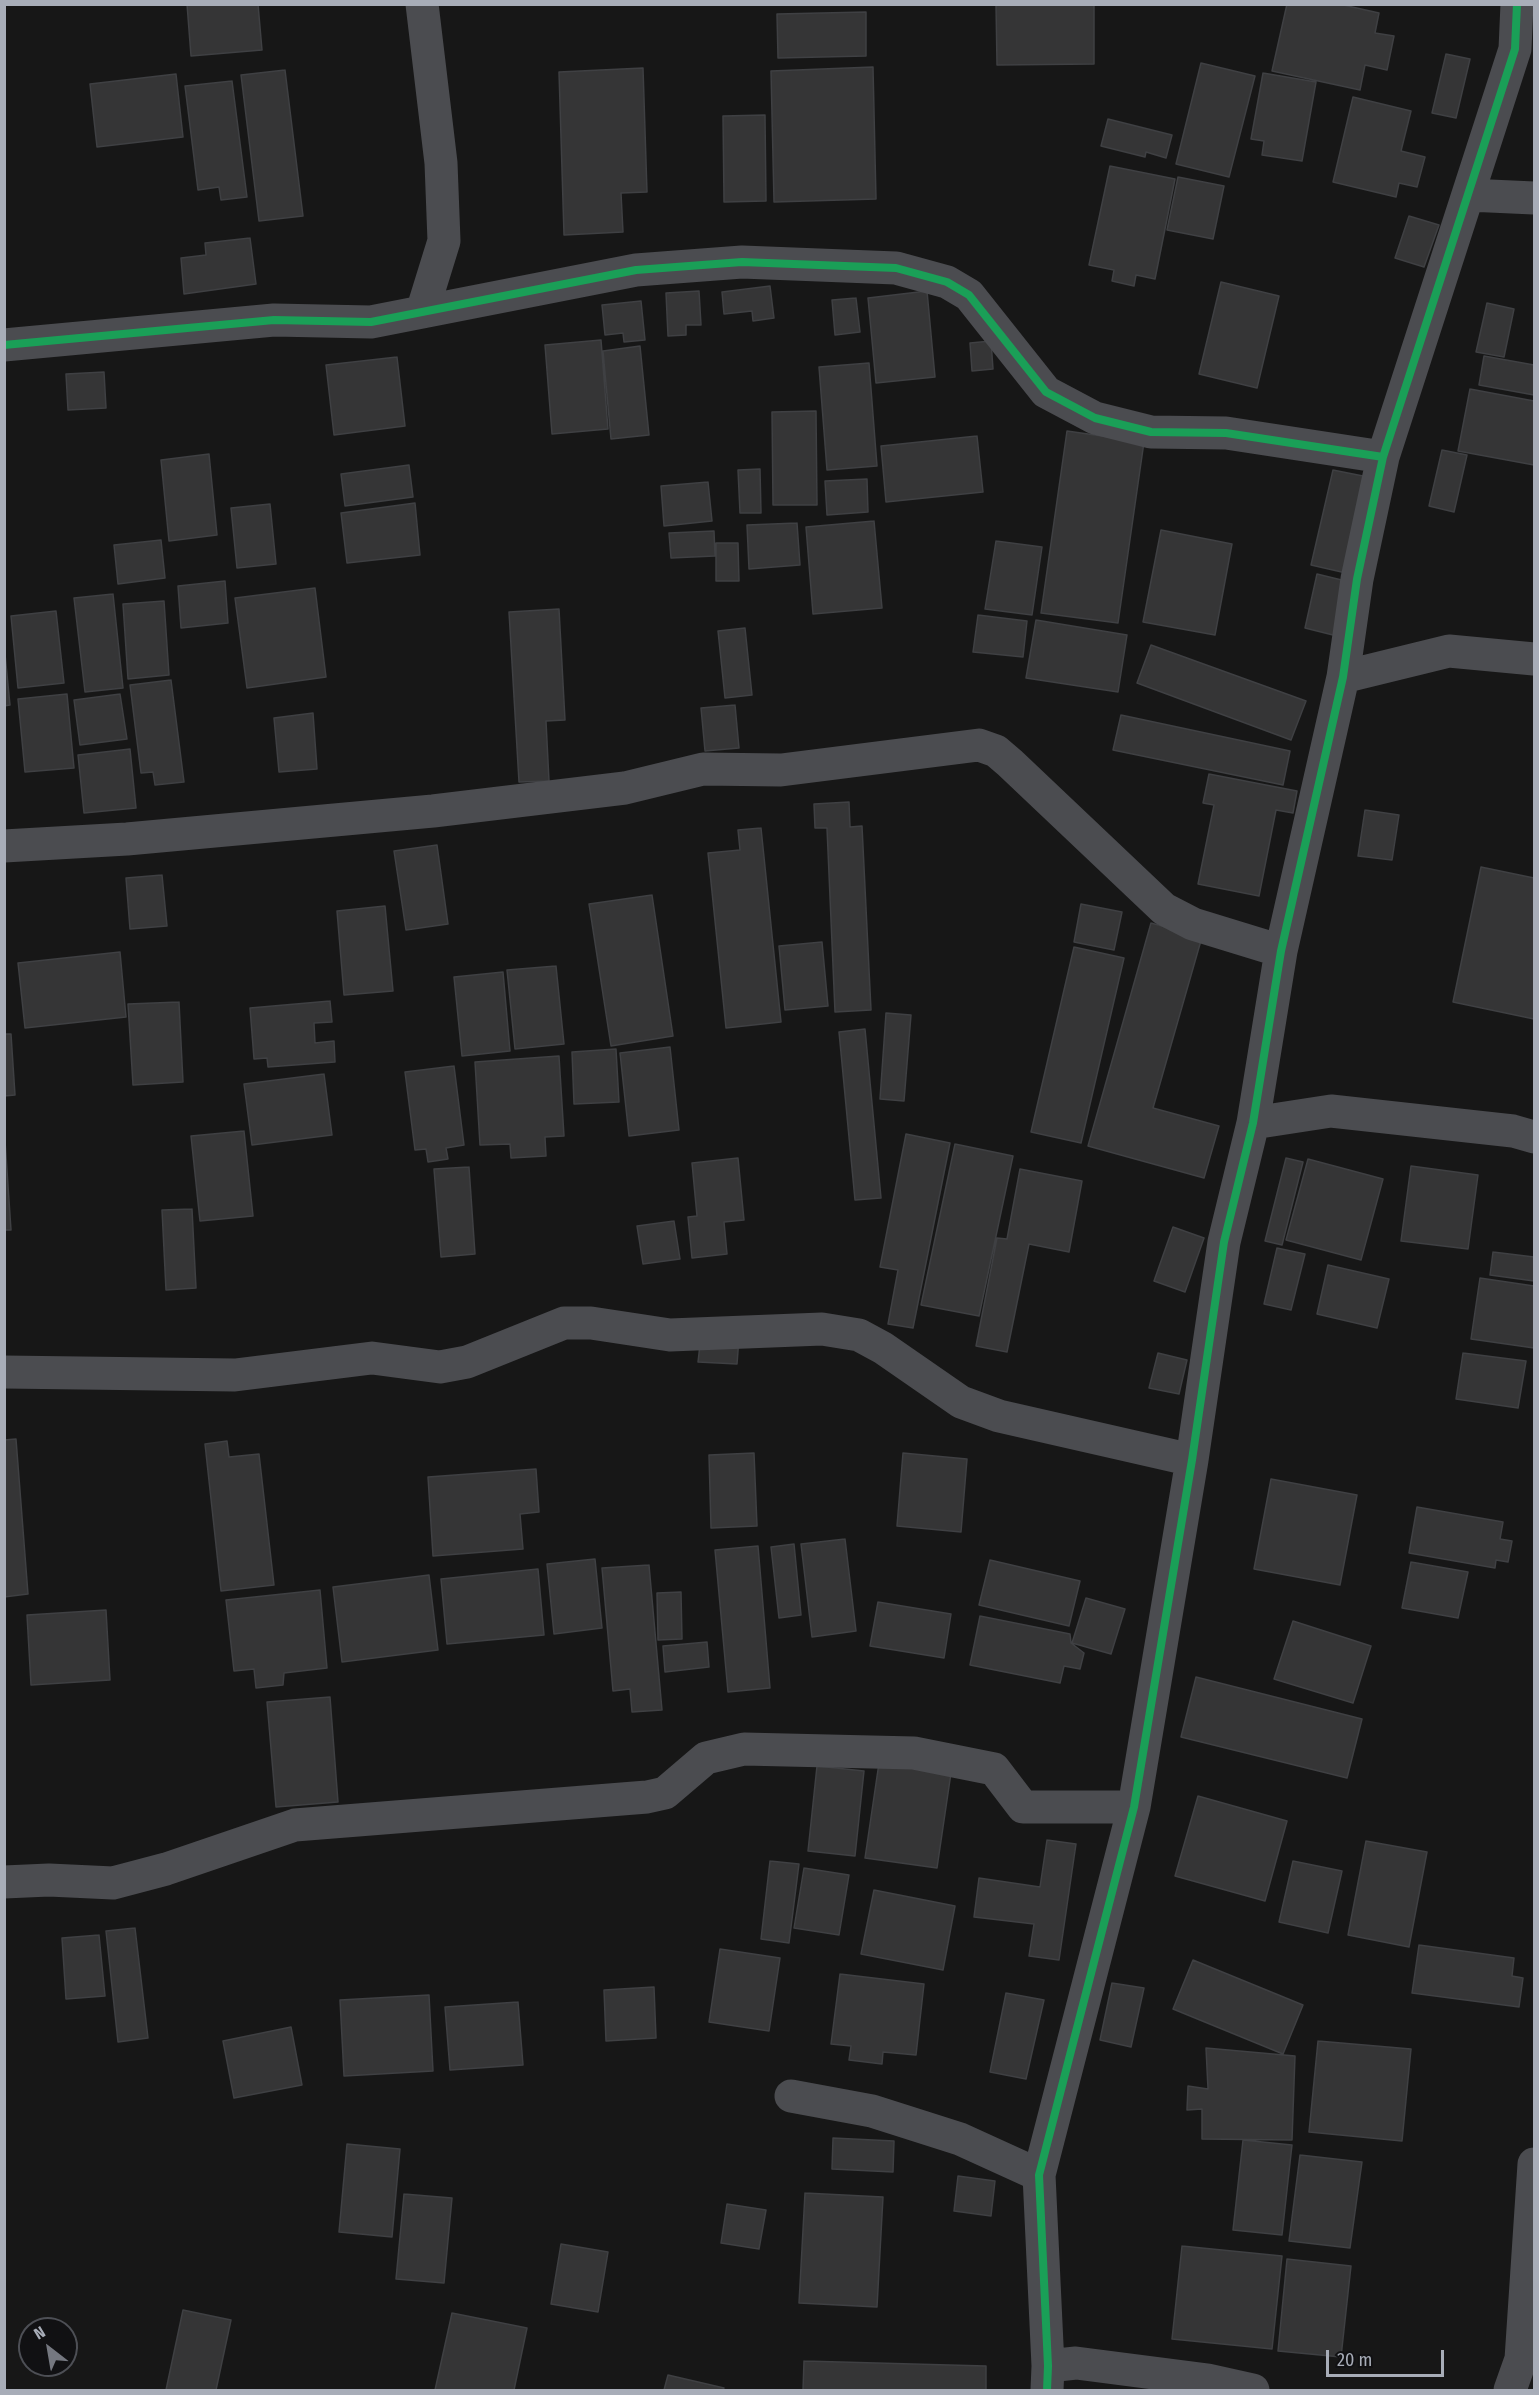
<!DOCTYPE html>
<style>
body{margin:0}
#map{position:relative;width:1539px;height:2395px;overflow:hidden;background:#171717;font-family:"Fira Sans Condensed",sans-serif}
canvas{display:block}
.frame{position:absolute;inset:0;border:6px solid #a8adb8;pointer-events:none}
.north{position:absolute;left:18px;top:2317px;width:60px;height:60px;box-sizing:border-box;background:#111113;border:2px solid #4d4f55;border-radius:50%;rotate:329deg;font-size:16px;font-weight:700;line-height:24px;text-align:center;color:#a8adb8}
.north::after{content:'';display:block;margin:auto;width:21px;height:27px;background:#757880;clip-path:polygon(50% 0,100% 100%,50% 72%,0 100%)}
.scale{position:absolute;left:1326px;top:2350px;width:118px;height:27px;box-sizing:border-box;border:3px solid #a8adb8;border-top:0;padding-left:8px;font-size:18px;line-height:21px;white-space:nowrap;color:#a8adb8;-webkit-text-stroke:4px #111113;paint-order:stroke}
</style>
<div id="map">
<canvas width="1539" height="2395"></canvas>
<div class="frame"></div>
<div class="north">N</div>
<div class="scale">20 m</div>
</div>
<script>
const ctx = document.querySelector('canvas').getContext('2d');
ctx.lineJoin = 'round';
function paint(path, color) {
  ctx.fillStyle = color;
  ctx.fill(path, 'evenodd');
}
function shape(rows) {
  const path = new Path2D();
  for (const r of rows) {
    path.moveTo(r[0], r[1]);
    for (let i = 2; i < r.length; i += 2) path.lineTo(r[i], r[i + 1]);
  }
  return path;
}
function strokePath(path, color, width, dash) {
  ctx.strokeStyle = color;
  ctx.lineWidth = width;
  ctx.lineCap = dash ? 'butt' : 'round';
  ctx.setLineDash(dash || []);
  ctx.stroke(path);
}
const building = shape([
 [187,4,258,4,262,50,191,56,187,4],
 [996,4,1094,4,1094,64,997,65,996,4],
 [1287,4,1339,4,1379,13,1375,33,1394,36,1387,70,1365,65,1360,90,1272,71,1287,4],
 [866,12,866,56,778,58,777,14,866,12],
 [1446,54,1470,59,1456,118,1432,113,1446,54],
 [1201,63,1255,76,1229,177,1176,164,1201,63],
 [873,67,876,199,774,202,771,71,873,67],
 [643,68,647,192,621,193,623,232,564,235,559,72,643,68],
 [285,70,303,216,259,221,241,75,285,70],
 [1263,73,1316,82,1302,161,1262,155,1264,141,1251,139,1263,73],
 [176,74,183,137,97,147,90,84,176,74],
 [232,81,247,197,221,200,219,187,198,190,185,86,232,81],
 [1353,97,1411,111,1401,151,1425,157,1417,187,1399,183,1396,197,1333,182,1353,97],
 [765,115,766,201,724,202,723,116,765,115],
 [1108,119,1172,135,1166,158,1146,152,1145,157,1101,146,1108,119],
 [1110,166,1175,179,1155,279,1136,275,1134,286,1112,281,1114,270,1089,265,1110,166],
 [1178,177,1224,186,1213,239,1167,230,1178,177],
 [1409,216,1439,225,1424,267,1395,258,1409,216],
 [250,238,256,284,184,294,181,258,206,255,205,243,250,238],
 [1221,282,1279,296,1257,388,1199,374,1221,282],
 [770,286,774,318,753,321,752,311,724,314,722,292,770,286],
 [699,291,701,325,686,325,686,335,668,336,666,293,699,291],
 [927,291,935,377,876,383,868,298,927,291],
 [856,298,860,332,835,335,832,300,856,298],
 [641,301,645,340,624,342,623,333,605,335,602,305,641,301],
 [1487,303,1514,309,1504,357,1476,352,1487,303],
 [601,340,608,429,552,434,545,345,601,340],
 [991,341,993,369,972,371,970,343,991,341],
 [640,346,649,435,611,439,603,351,640,346],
 [1484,356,1534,365,1534,395,1479,385,1484,356],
 [397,357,405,426,334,435,326,365,397,357],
 [869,363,877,466,827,470,819,367,869,363],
 [104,372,106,408,68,410,66,374,104,372],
 [1470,389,1534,401,1534,465,1458,451,1470,389],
 [816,411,817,505,773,505,772,412,816,411],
 [1067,431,1144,442,1118,623,1041,613,1067,431],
 [977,436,983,492,886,502,881,446,977,436],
 [1442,450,1467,455,1454,512,1429,506,1442,450],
 [209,454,217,535,169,541,161,460,209,454],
 [409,465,413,497,345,506,341,474,409,465],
 [760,469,761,513,740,513,738,470,760,469],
 [1333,470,1368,477,1346,573,1311,565,1333,470],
 [867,479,868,512,827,515,825,481,867,479],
 [708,482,712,521,664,526,661,486,708,482],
 [415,503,420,555,347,563,341,513,415,503],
 [270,504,276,564,237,568,231,508,270,504],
 [874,521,882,608,813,614,806,527,874,521],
 [797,523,800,565,749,569,747,525,797,523],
 [1161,530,1232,544,1215,635,1143,622,1161,530],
 [714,531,715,556,671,558,669,533,714,531],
 [161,540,165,578,118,584,114,545,161,540],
 [996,541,1042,547,1032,615,985,609,996,541],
 [716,543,738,543,739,581,716,581,716,543],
 [1317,574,1354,583,1341,637,1305,628,1317,574],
 [225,581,228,623,181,628,178,586,225,581],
 [315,588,326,677,247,688,235,598,315,588],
 [113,594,123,688,85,692,74,598,113,594],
 [164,601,169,675,128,679,123,604,164,601],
 [559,609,565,720,546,721,549,781,519,782,509,612,559,609],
 [56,611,64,683,18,688,11,616,56,611],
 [978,615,1027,621,1023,657,973,652,978,615],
 [1036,620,1127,635,1118,692,1026,678,1036,620],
 [745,628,752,695,725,698,718,631,745,628],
 [4,644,10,705,4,706,4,644],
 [1151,645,1306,701,1291,740,1137,683,1151,645],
 [171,680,184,782,155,785,153,772,141,773,130,685,171,680],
 [67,694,74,768,25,772,18,699,67,694],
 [120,694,127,739,80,745,74,700,120,694],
 [735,705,739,748,705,751,701,708,735,705],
 [313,713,317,769,279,772,274,718,313,713],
 [1121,715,1290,751,1283,785,1113,750,1121,715],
 [130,749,136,808,84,813,78,755,130,749],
 [1209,774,1297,791,1293,813,1276,810,1259,896,1198,884,1214,805,1203,803,1209,774],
 [849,802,850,827,862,826,871,1010,835,1012,827,828,815,828,814,804,849,802],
 [1365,810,1399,815,1392,860,1358,856,1365,810],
 [761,828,781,1022,726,1028,708,853,740,850,738,830,761,828],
 [437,845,448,924,406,930,394,851,437,845],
 [1481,867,1534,878,1534,1019,1453,1002,1481,867],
 [162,875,167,926,130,929,126,878,162,875],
 [652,895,673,1036,611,1046,589,904,652,895],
 [1081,904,1122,912,1114,950,1074,942,1081,904],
 [385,906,393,991,344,995,337,911,385,906],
 [1151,923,1202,937,1153,1108,1219,1126,1204,1178,1088,1146,1151,923],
 [822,942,828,1006,785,1010,779,946,822,942],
 [1074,947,1124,958,1081,1143,1031,1132,1074,947],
 [120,952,126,1017,25,1028,18,963,120,952],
 [556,966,564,1044,515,1049,507,970,556,966],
 [503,972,510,1051,462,1056,454,977,503,972],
 [330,1001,332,1022,314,1023,315,1043,334,1041,335,1062,268,1067,267,1058,254,1059,250,1008,330,1001],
 [179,1002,183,1082,133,1085,128,1004,179,1002],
 [886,1013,911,1015,904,1101,880,1099,886,1013],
 [865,1029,881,1198,855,1200,839,1032,865,1029],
 [4,1034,11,1034,15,1095,4,1096,4,1034],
 [670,1047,679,1130,629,1136,620,1053,670,1047],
 [616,1049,619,1102,574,1104,572,1052,616,1049],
 [559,1056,564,1136,545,1137,546,1156,511,1158,510,1144,480,1145,475,1062,559,1056],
 [454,1066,464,1145,446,1148,448,1159,428,1162,426,1149,415,1150,405,1072,454,1066],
 [324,1074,332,1135,252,1145,244,1084,324,1074],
 [4,1126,11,1230,4,1230,4,1126],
 [244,1131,253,1216,200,1221,191,1136,244,1131],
 [906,1134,950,1143,913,1328,888,1324,898,1270,880,1267,906,1134],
 [955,1144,1013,1156,979,1316,921,1305,955,1144],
 [738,1158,744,1220,724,1222,727,1254,692,1258,688,1217,697,1216,692,1163,738,1158],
 [1286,1158,1303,1162,1282,1245,1265,1241,1286,1158],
 [1308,1159,1383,1179,1361,1260,1286,1240,1308,1159],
 [1411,1166,1478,1175,1468,1249,1401,1241,1411,1166],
 [469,1167,475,1254,441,1257,434,1169,469,1167],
 [1020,1169,1082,1181,1069,1252,1029,1244,1007,1352,976,1346,997,1238,1007,1239,1020,1169],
 [192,1209,196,1288,166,1290,162,1210,192,1209],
 [674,1221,680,1259,643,1264,637,1226,674,1221],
 [1173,1227,1204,1238,1185,1292,1154,1281,1173,1227],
 [1277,1248,1305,1254,1291,1310,1264,1304,1277,1248],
 [1493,1252,1534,1257,1534,1281,1490,1275,1493,1252],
 [1328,1265,1389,1279,1377,1328,1317,1314,1328,1265],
 [1480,1278,1534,1286,1534,1348,1471,1339,1480,1278],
 [701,1336,739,1338,737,1364,698,1362,701,1336],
 [1158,1353,1187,1360,1179,1394,1149,1388,1158,1353],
 [1463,1353,1526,1361,1518,1408,1456,1399,1463,1353],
 [16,1439,28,1594,4,1597,4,1440,16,1439],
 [227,1441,229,1457,259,1454,274,1585,221,1591,205,1444,227,1441],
 [754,1453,757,1526,711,1528,709,1455,754,1453],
 [903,1453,967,1459,961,1532,897,1526,903,1453],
 [536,1469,539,1512,520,1514,523,1549,433,1556,428,1477,536,1469],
 [1271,1479,1357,1495,1340,1585,1254,1569,1271,1479],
 [1417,1507,1503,1522,1500,1539,1512,1541,1508,1562,1496,1560,1495,1568,1409,1553,1417,1507],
 [845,1539,856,1631,812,1637,801,1544,845,1539],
 [794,1544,801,1615,779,1618,771,1547,794,1544],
 [758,1546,770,1688,728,1692,715,1550,758,1546],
 [595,1559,602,1628,554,1634,547,1564,595,1559],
 [990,1560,1080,1581,1069,1626,979,1605,990,1560],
 [1411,1562,1468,1572,1458,1618,1402,1608,1411,1562],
 [649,1565,662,1710,632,1712,630,1689,613,1691,602,1568,649,1565],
 [538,1569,544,1635,447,1644,441,1579,538,1569],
 [429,1575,438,1650,342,1662,333,1587,429,1575],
 [320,1590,327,1668,284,1673,283,1685,256,1688,254,1669,234,1671,226,1600,320,1590],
 [681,1592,682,1639,658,1640,657,1593,681,1592],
 [1086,1598,1125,1609,1111,1654,1072,1643,1086,1598],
 [878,1602,951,1614,944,1658,870,1646,878,1602],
 [106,1610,110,1680,31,1685,27,1615,106,1610],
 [980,1616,1070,1634,1071,1643,1084,1653,1080,1669,1064,1666,1060,1683,970,1665,980,1616],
 [1293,1621,1371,1646,1353,1703,1274,1679,1293,1621],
 [707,1642,709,1667,665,1672,663,1646,707,1642],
 [1196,1677,1362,1719,1347,1778,1181,1737,1196,1677],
 [330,1697,338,1802,276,1807,267,1702,330,1697],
 [879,1763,951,1773,937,1868,865,1858,879,1763],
 [817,1766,864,1771,855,1856,808,1851,817,1766],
 [1198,1796,1287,1821,1265,1901,1175,1876,1198,1796],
 [1047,1840,1076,1844,1059,1960,1029,1956,1034,1924,974,1917,979,1878,1040,1887,1047,1840],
 [1366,1841,1427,1852,1409,1947,1348,1935,1366,1841],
 [770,1861,799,1864,789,1943,761,1939,770,1861],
 [1293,1861,1342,1871,1328,1933,1279,1922,1293,1861],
 [804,1868,849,1875,839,1935,794,1928,804,1868],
 [874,1890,955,1906,943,1970,861,1954,874,1890],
 [135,1928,148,2038,118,2042,106,1931,135,1928],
 [99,1935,105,1996,66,1999,62,1938,99,1935],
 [1419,1945,1514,1958,1512,1976,1523,1978,1519,2007,1412,1993,1419,1945],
 [720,1949,780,1958,769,2031,709,2022,720,1949],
 [1193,1960,1303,2005,1283,2054,1173,2009,1193,1960],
 [840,1974,924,1984,916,2055,883,2052,882,2064,849,2060,851,2046,831,2044,840,1974],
 [1112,1983,1144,1988,1131,2047,1100,2040,1112,1983],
 [654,1987,656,2038,606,2041,604,1990,654,1987],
 [1006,1993,1044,2000,1026,2079,990,2072,1006,1993],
 [429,1995,433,2071,344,2076,340,2000,429,1995],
 [518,2002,523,2065,450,2070,445,2007,518,2002],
 [291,2027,302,2085,234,2098,223,2041,291,2027],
 [1318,2041,1411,2049,1402,2141,1309,2132,1318,2041],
 [1206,2048,1295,2056,1292,2140,1202,2139,1202,2109,1187,2110,1188,2086,1208,2089,1206,2048],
 [833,2138,894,2141,893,2172,832,2169,833,2138],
 [1243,2140,1292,2145,1282,2235,1233,2230,1243,2140],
 [347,2144,400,2149,392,2237,339,2232,347,2144],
 [1300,2155,1362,2162,1350,2248,1289,2241,1300,2155],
 [958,2176,995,2181,991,2216,954,2211,958,2176],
 [805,2193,883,2197,877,2307,799,2303,805,2193],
 [404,2194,452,2198,444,2283,396,2279,404,2194],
 [727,2204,766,2210,759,2249,721,2243,727,2204],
 [561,2244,608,2252,598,2312,551,2304,561,2244],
 [1182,2246,1282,2256,1272,2349,1172,2339,1182,2246],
 [1287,2259,1351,2266,1341,2357,1278,2351,1287,2259],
 [183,2310,231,2320,216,2390,166,2390,183,2310],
 [452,2313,527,2328,514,2390,435,2390,452,2313],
 [804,2361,986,2366,986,2390,803,2390,804,2361],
 [668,2375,724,2388,723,2390,664,2390,668,2375]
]);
paint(building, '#353536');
strokePath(building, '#3f4043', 1.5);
strokePath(shape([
 [1468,195,1534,198],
 [422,312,444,241,441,163,422,4],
 [4,345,274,320,371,322,636,270,742,262,896,268,947,282,969,295,1046,392,1095,418,1151,432,1226,433,1383,457],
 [1343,677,1449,651,1534,659],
 [4,846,127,839,433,811,625,788,703,769,781,770,979,745,996,751,1010,763,1164,909,1193,924,1281,951],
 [1253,1123,1331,1111,1513,1131,1534,1137],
 [4,1372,235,1375,372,1358,440,1367,467,1362,564,1323,591,1323,670,1335,822,1329,859,1335,883,1348,961,1402,999,1416,1192,1460],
 [4,1882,49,1880,113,1883,166,1869,295,1825,647,1797,665,1793,706,1758,744,1749,914,1753,994,1769,1023,1807,1134,1807],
 [791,2096,872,2111,960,2139,1039,2175],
 [1048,2366,1076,2363,1208,2380,1253,2390],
 [1047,2390,1048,2366,1039,2175,1134,1807,1192,1460,1224,1242,1253,1123,1281,951,1343,677,1357,579,1383,457,1515,49,1517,4],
 [1510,2390,1521,2359,1534,2164]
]), '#4b4c50', 33);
strokePath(shape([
 [4,345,274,320,371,322,636,270,742,262,896,268,947,282,969,295,1046,392,1095,418,1151,432,1226,433,1383,457],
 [1047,2390,1048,2366,1039,2175,1134,1807,1192,1460,1224,1242,1253,1123,1281,951,1343,677,1357,579,1383,457,1515,49,1517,4]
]), '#1a9f57', 8);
</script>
